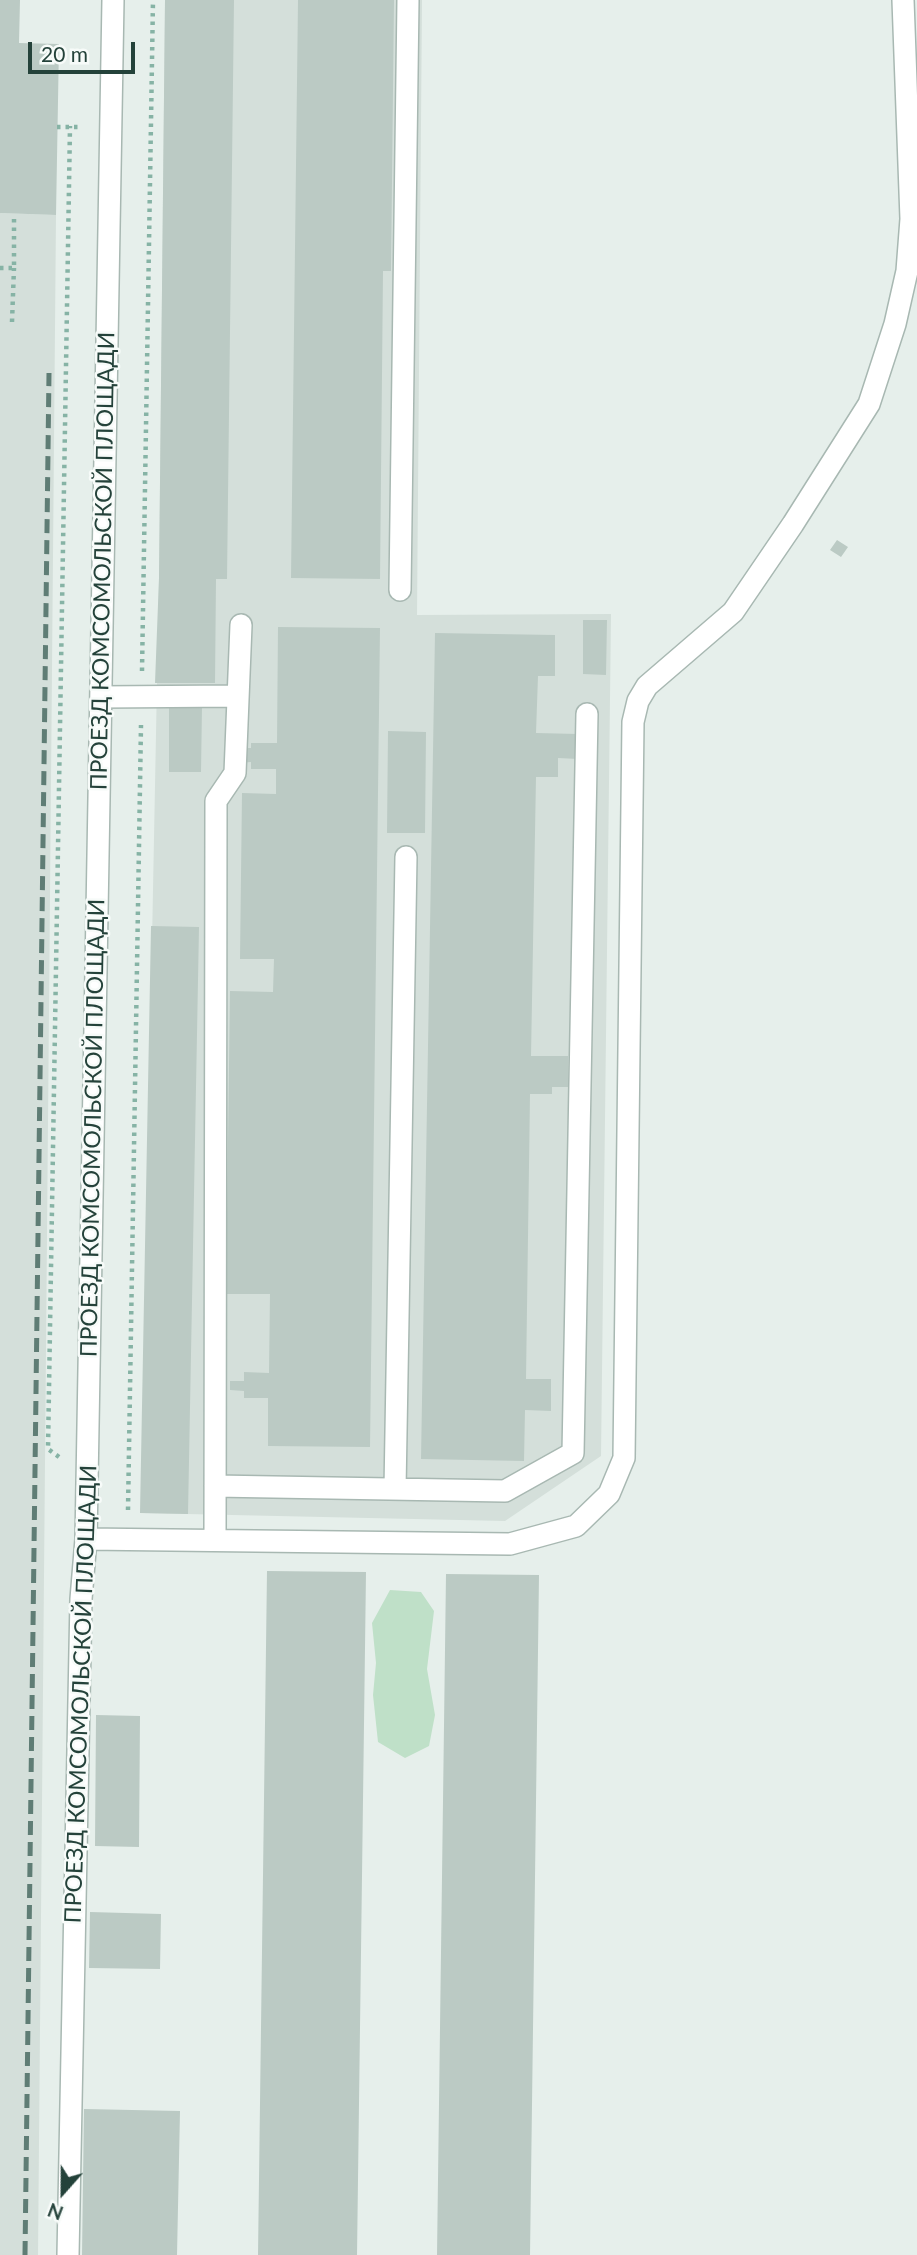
<!DOCTYPE html>
<meta charset="utf-8">
<style>
body{margin:0}
#map{position:relative;width:917px;height:2255px;overflow:hidden;background:#e6efeb;font-family:Lato,sans-serif}
canvas{display:block}
.north{position:absolute;left:28px;top:2157px;width:70px;height:70px;-webkit-text-stroke:5px #f7fbf9;paint-order:stroke;rotate:201deg;font-size:19px;font-weight:700;line-height:28px;text-align:center;color:#24423a}
.north::after{content:'';display:block;margin:auto;width:24px;height:32px;background:#24423a;clip-path:polygon(50% 0,100% 100%,50% 72%,0 100%)}
.scale{position:absolute;left:28px;top:42px;width:107px;height:32px;box-sizing:border-box;border:4px solid #24423a;border-top:0;padding-left:9px;font-size:21px;line-height:24px;white-space:nowrap;color:#24423a;-webkit-text-stroke:5px #f7fbf9;paint-order:stroke}
</style>
<div id="map">
<canvas width="917" height="2255"></canvas>
<div class="north">N</div>
<div class="scale">20 m</div>
</div>
<script>
const ctx = document.querySelector('canvas').getContext('2d');
ctx.lineJoin = 'round';
function paint(path, color) {
  ctx.fillStyle = color;
  ctx.fill(path, 'evenodd');
}
function shape(rows) {
  const path = new Path2D();
  for (const r of rows) {
    path.moveTo(r[0], r[1]);
    for (let i = 2; i < r.length; i += 2) path.lineTo(r[i], r[i + 1]);
  }
  return path;
}
function strokePath(path, color, width, dash) {
  ctx.strokeStyle = color;
  ctx.lineWidth = width;
  ctx.lineCap = dash ? 'butt' : 'round';
  ctx.setLineDash(dash || []);
  ctx.stroke(path);
}
function drawText(font, color, halo, rows, align = 'center') {
  ctx.font = font + ' Lato,sans-serif';
  ctx.lineWidth = 5;
  ctx.setLineDash([]);
  ctx.textBaseline = 'middle';
  ctx.strokeStyle = halo;
  ctx.fillStyle = color;
  for (const [text, x, y, turn = 0] of rows) {
    ctx.save();
    ctx.translate(x, y);
    ctx.rotate((+turn || 0) * Math.PI / 180);
    ctx.textAlign = isNaN(turn) ? turn : align;
    if (halo) ctx.strokeText(text, 0, 0);
    ctx.fillText(text, 0, 0);
    ctx.restore();
  }
}
paint(shape([
 [165,0,422,0,417,615,611,614,601,1456,505,1521,141,1513,159,578],
 [0,213,56,215,38,2255,0,2255]
]), '#d4dfda');
paint(shape([
 [390,1590,421,1592,434,1611,427,1669,435,1715,429,1746,405,1758,378,1742,373,1695,376,1663,372,1623]
]), '#bfe0c8');
paint(shape([
 [0,0,20,0,19,43,59,44,56,215,0,213],
 [165,0,234,0,227,579,216,579,215,683,155,683,159,578],
 [298,0,394,0,391,271,383,271,380,579,291,578],
 [837,540,848,547,841,557,830,550],
 [583,620,607,620,606,675,583,674],
 [278,627,380,628,370,1447,268,1446,268,1398,244,1398,244,1391,230,1390,230,1381,244,1381,244,1372,269,1373,270,1294,226,1294,230,991,273,992,274,959,240,959,242,793,276,794,276,769,251,769,251,762,239,763,239,748,251,748,251,743,277,743],
 [435,633,555,635,555,676,538,676,536,733,578,734,578,759,558,758,558,777,536,777,531,1056,568,1056,568,1087,552,1087,552,1094,530,1094,526,1379,551,1379,551,1411,525,1410,524,1461,421,1459],
 [169,705,202,706,201,772,169,772],
 [388,731,426,732,425,833,387,833],
 [151,926,199,927,188,1514,140,1513],
 [267,1571,366,1572,357,2255,258,2255],
 [446,1574,539,1575,530,2255,437,2255],
 [96,1715,140,1716,139,1847,95,1846],
 [90,1912,161,1914,160,1969,89,1968],
 [84,2109,180,2111,177,2255,82,2255]
]), '#bbcac4');
const minor = shape([
 [400,590,408,0],
 [101,697,238,696],
 [215,1486,505,1491,573,1453,587,714],
 [395,1489,406,857],
 [86,1539,510,1544,576,1526,609,1494,624,1458,633,722,638,701,647,686,733,612,793,524,869,404,895,324,907,271,911,219,903,0],
 [215,1540,216,801,235,773,241,625],
 [68,2255,81,1599,86,1539,113,0]
]);
strokePath(minor, '#a8b8b2', 24);
strokePath(shape([
 [57,127,82,127],
 [0,268,14,268,14,214],
 [12,322,14,268],
 [142,671,153,0],
 [59,1457,48,1449,70,126],
 [128,1510,141,725]
]), '#86b3a5', 4.5, [3.5, 5]);
strokePath(minor, '#fff', 21);
strokePath(shape([
 [25,2255,49,373]
]), '#5f7d75', 5, [14, 7]);
drawText('23px', '#24423a', '#f7fbf9', [
 ["ПРОЕЗД КОМСОМОЛЬСКОЙ ПЛОЩАДИ",103,561,-89],
 ["ПРОЕЗД КОМСОМОЛЬСКОЙ ПЛОЩАДИ",93,1128,-89],
 ["ПРОЕЗД КОМСОМОЛЬСКОЙ ПЛОЩАДИ",81,1694,-88]
]);
</script>
